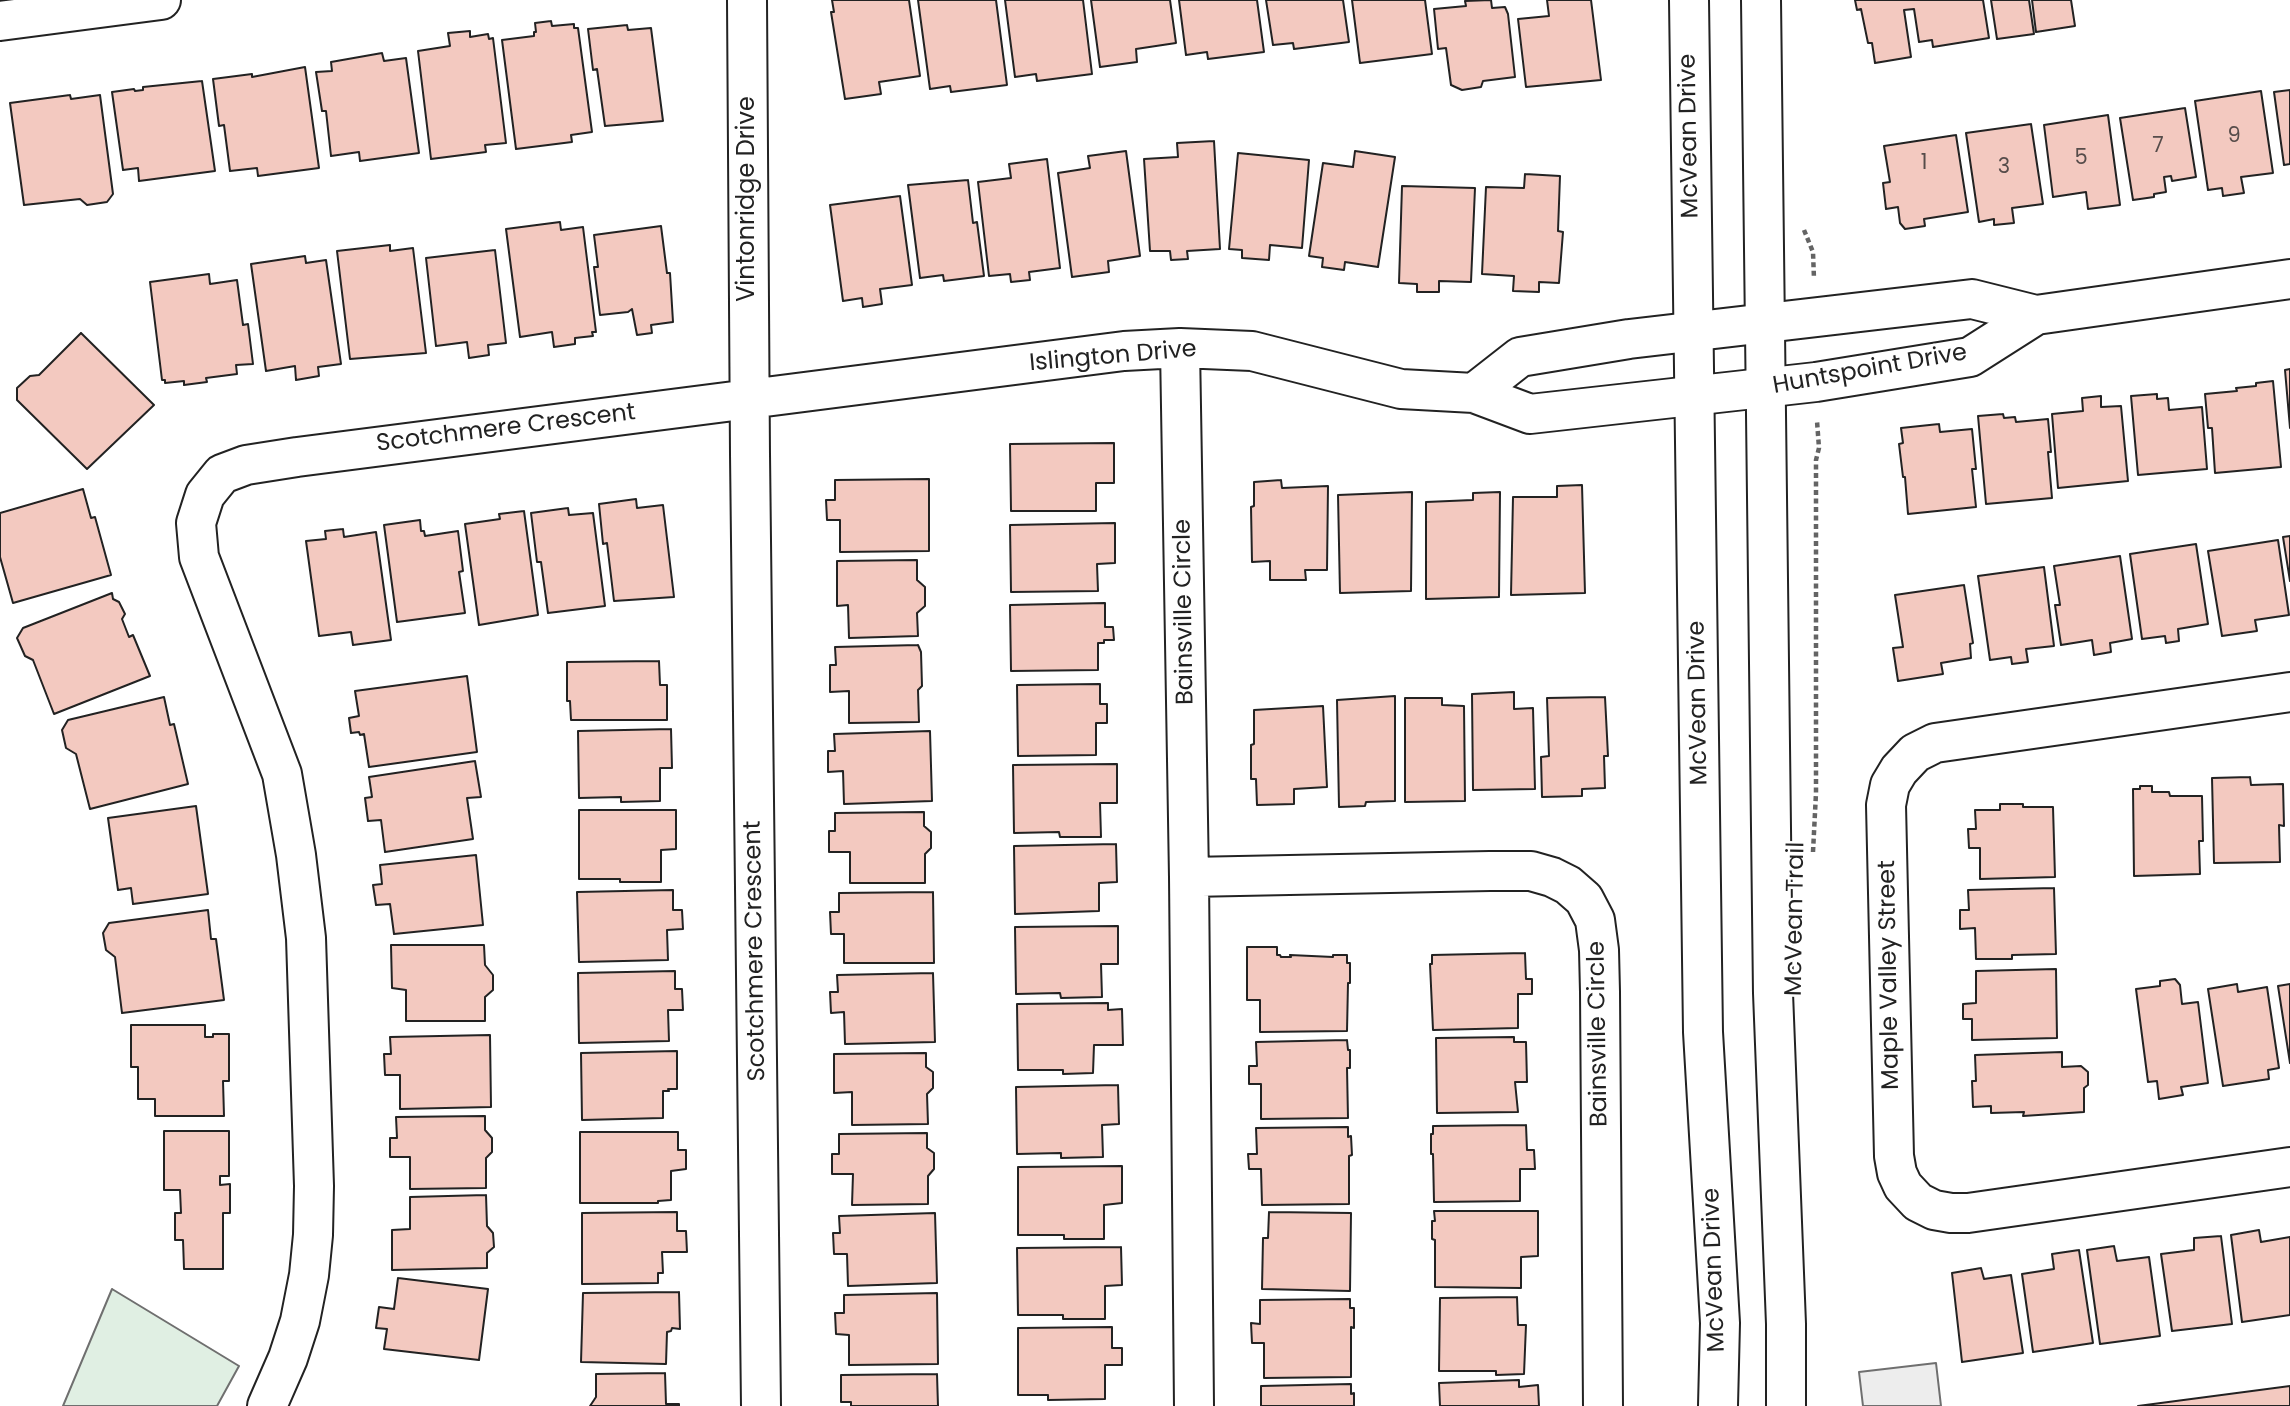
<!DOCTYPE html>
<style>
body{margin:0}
canvas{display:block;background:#fff}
</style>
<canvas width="2290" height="1406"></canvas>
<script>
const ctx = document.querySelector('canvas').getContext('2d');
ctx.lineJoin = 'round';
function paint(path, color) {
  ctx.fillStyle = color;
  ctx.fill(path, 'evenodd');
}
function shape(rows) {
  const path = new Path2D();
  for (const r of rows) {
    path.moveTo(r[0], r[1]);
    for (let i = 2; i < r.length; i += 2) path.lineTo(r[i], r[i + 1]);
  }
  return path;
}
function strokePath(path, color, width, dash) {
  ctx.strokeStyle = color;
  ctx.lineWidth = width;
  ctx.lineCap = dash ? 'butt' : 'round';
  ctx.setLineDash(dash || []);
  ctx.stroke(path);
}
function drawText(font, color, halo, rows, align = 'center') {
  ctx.font = font + ' Poppins,sans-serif';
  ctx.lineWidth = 5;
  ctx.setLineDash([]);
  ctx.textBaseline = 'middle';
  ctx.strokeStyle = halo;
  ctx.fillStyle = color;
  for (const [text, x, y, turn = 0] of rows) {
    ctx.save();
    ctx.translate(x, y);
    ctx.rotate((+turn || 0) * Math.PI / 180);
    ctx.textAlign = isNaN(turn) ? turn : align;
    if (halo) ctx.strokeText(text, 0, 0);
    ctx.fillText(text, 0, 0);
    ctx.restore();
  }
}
const green = shape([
 [112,1289,239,1366,217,1406,63,1406,112,1289]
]);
paint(green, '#e0efe3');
strokePath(green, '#6f6f6f', 2);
const parking = shape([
 [1936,1363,1941,1406,1863,1406,1859,1372,1936,1363]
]);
paint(parking, '#ededed');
strokePath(parking, '#6f6f6f', 2);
const building = shape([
 [832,0,909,0,920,76,879,82,881,94,845,99,831,12,834,12,832,0],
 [918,0,996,0,1007,85,951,92,950,86,930,89,918,0],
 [1005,0,1083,0,1092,74,1037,81,1036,74,1015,77,1005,0],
 [1091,0,1170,0,1176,43,1136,49,1137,62,1100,67,1091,0],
 [1179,0,1257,0,1264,52,1208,59,1207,52,1186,55,1179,0],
 [1266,0,1343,0,1349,42,1294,49,1293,43,1273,45,1266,0],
 [1352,0,1425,0,1432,54,1360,63,1352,0],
 [1491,0,1492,8,1505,7,1508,14,1515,77,1483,81,1481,87,1462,90,1451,85,1446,48,1438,49,1434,9,1466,6,1465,1,1491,0],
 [1547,0,1591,0,1601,80,1526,87,1518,19,1549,16,1547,0],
 [1855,0,1983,0,1989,38,1933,47,1932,40,1919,42,1914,9,1904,10,1911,57,1875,63,1872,43,1868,43,1861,9,1857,10,1855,0],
 [1991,0,2029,0,2034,34,1997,39,1991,0],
 [2032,0,2071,0,2075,26,2036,32,2032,0],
 [551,21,552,26,574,24,574,28,578,28,592,132,571,135,572,142,516,149,502,40,534,36,534,32,536,32,535,23,551,21],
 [627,25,628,30,651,28,663,121,605,126,597,69,593,70,588,29,627,25],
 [470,31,470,37,488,34,489,39,493,38,506,143,485,145,486,152,431,159,418,51,450,46,448,33,470,31],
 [382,53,384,61,406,58,419,153,360,161,359,152,331,156,326,111,322,111,316,72,332,71,331,62,382,53],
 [305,67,319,168,258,176,257,168,230,171,224,125,219,126,213,79,252,74,252,77,305,67],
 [202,81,215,171,139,181,138,168,123,170,112,92,134,89,135,91,143,90,143,87,202,81],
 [2290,90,2290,164,2284,165,2274,92,2290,90],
 [2261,91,2273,173,2241,177,2244,193,2223,196,2222,188,2208,190,2195,101,2261,91],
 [70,95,71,99,100,95,113,194,107,202,87,205,80,199,24,205,10,103,70,95],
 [2185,108,2196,177,2172,181,2171,176,2164,177,2166,192,2154,194,2154,197,2133,200,2120,118,2185,108],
 [2108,115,2120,205,2088,209,2086,192,2053,197,2044,125,2108,115],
 [2031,124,2043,204,2012,208,2014,223,1994,225,1994,219,1979,222,1966,133,2031,124],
 [1956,135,1968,212,1924,219,1925,226,1905,229,1900,223,1898,207,1886,209,1883,183,1890,182,1884,146,1956,135],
 [1214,141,1220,249,1187,251,1188,259,1171,260,1170,251,1150,251,1144,159,1178,157,1177,143,1214,141],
 [1126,151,1140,256,1108,261,1109,272,1072,277,1058,173,1090,168,1088,156,1126,151],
 [1355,151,1395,157,1378,267,1345,262,1344,270,1322,267,1323,258,1309,256,1323,163,1353,167,1355,151],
 [1238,153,1309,160,1302,248,1270,245,1269,260,1242,258,1242,250,1229,249,1238,153],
 [1047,159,1060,268,1029,272,1030,280,1011,282,1010,274,989,276,978,182,1011,178,1009,164,1047,159],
 [1525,174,1560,176,1558,231,1563,232,1559,283,1539,282,1539,292,1513,291,1514,276,1482,274,1486,187,1524,188,1525,174],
 [968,180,973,223,977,222,984,276,944,281,943,275,920,278,908,185,968,180],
 [1402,186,1475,188,1471,282,1439,281,1439,292,1417,292,1417,284,1399,283,1402,186],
 [900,196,912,285,880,289,882,304,863,307,862,298,843,301,830,205,900,196],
 [560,222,561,230,583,227,596,332,592,332,593,336,575,338,575,344,554,347,552,332,520,337,506,229,560,222],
 [661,226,667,273,670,273,673,322,651,325,652,333,637,335,632,309,628,312,600,315,594,267,598,267,594,235,661,226],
 [390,245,390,251,413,248,426,353,350,359,337,251,390,245],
 [495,250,506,343,488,345,489,355,469,358,467,342,436,346,426,258,495,250],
 [305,256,306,263,326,260,341,364,318,367,319,376,296,380,295,366,266,371,251,264,305,256],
 [209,274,210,284,237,280,243,325,248,324,253,364,236,365,237,374,206,378,207,382,184,385,184,381,165,383,165,380,162,380,150,282,209,274],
 [81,333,154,405,87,469,17,400,17,388,30,376,39,375,81,333],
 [2290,369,2290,428,2285,370,2290,369],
 [2273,381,2281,467,2215,473,2212,428,2208,428,2205,394,2237,391,2236,388,2256,386,2256,383,2273,381],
 [2157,394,2157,399,2168,398,2169,410,2202,407,2207,469,2138,475,2131,396,2157,394],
 [2101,396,2101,407,2121,406,2128,481,2058,488,2052,414,2083,411,2082,398,2101,396],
 [2003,414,2004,418,2015,417,2016,422,2048,419,2051,452,2048,452,2052,498,1986,504,1978,416,2003,414],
 [1939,424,1940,432,1972,429,1976,469,1972,469,1976,507,1908,514,1905,477,1903,477,1899,444,1903,443,1901,428,1939,424],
 [1114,443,1114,483,1096,483,1096,511,1011,511,1010,444,1114,443],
 [929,479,929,551,840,552,840,520,827,520,826,500,835,500,835,480,929,479],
 [1281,480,1282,488,1328,486,1327,570,1305,570,1306,580,1270,580,1270,561,1252,562,1251,507,1254,506,1254,482,1281,480],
 [1582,485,1585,593,1511,595,1513,497,1557,497,1557,486,1582,485],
 [83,489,91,518,95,517,111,575,13,603,0,557,0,513,83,489],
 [1412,492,1411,591,1340,593,1338,495,1412,492],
 [1500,492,1499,597,1426,599,1426,502,1473,500,1473,493,1500,492],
 [636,499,637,508,663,505,674,597,614,601,607,543,603,544,599,504,636,499],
 [568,508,569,515,593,513,605,606,548,613,541,562,537,562,531,513,568,508],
 [524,511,538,615,479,625,465,524,500,519,499,514,524,511],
 [420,520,421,531,424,531,425,536,458,531,463,571,459,572,465,613,397,622,384,525,420,520],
 [1115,523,1115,563,1097,564,1098,591,1011,592,1010,525,1115,523],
 [343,529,344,537,376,532,391,640,353,645,351,632,319,636,306,541,326,539,325,531,343,529],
 [2290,536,2290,581,2283,537,2290,536],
 [2278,540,2289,615,2255,620,2257,631,2222,636,2208,551,2278,540],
 [2196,544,2208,624,2178,629,2179,641,2166,643,2165,636,2142,639,2130,554,2196,544],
 [2120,556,2132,639,2110,643,2111,652,2094,655,2092,640,2061,645,2055,605,2060,605,2054,566,2120,556],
 [917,560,917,580,925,587,925,606,917,613,918,636,849,638,848,605,837,606,837,561,917,560],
 [2044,567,2054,646,2026,649,2028,662,2012,664,2011,657,1990,660,1978,576,2044,567],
 [1964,585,1973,643,1970,644,1971,658,1941,663,1943,674,1898,681,1893,648,1903,647,1895,595,1964,585],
 [112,593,113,599,119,602,125,614,122,619,129,637,133,635,150,676,54,714,33,660,25,656,17,638,23,628,112,593],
 [1105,603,1105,627,1113,627,1114,640,1104,640,1104,643,1098,643,1098,670,1011,671,1010,605,1105,603],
 [918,645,921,652,922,686,918,690,919,722,849,723,849,691,830,692,830,665,836,665,835,647,918,645],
 [659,661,660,685,667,685,667,720,571,720,570,701,567,701,567,662,659,661],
 [467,676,477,752,369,767,364,734,360,735,359,732,351,733,349,718,359,716,355,691,467,676],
 [1100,684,1100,704,1107,704,1107,723,1096,723,1096,755,1018,756,1017,685,1100,684],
 [1514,692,1514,709,1533,708,1535,789,1473,790,1472,694,1514,692],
 [1395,696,1395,801,1366,802,1365,806,1339,807,1337,700,1395,696],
 [164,697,170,725,174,724,188,784,90,809,76,754,66,748,62,730,68,720,164,697],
 [1605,697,1608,756,1604,756,1605,788,1582,789,1582,796,1542,797,1541,757,1549,756,1547,698,1605,697],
 [1405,698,1442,698,1442,705,1464,706,1465,801,1405,802,1405,698],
 [1323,706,1327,787,1294,789,1294,804,1257,805,1256,779,1251,779,1251,745,1254,744,1254,710,1323,706],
 [671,729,672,768,660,768,660,801,621,802,621,797,579,798,578,731,671,729],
 [930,731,932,801,844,804,843,771,828,772,828,751,835,751,834,734,930,731],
 [475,761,481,797,467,798,473,839,385,852,381,820,368,821,365,798,372,797,369,777,475,761],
 [1117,764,1117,803,1100,803,1101,837,1060,837,1059,832,1014,833,1013,765,1117,764],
 [2250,777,2251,785,2283,784,2284,826,2279,825,2280,862,2214,863,2212,778,2250,777],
 [2140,786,2152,786,2152,792,2169,792,2170,796,2202,796,2203,841,2199,841,2200,874,2134,876,2133,789,2140,789,2140,786],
 [2000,804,2023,804,2023,807,2053,807,2055,877,1980,879,1980,848,1969,848,1968,829,1976,829,1975,810,2000,810,2000,804],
 [196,806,208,894,133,904,131,888,118,890,108,818,196,806],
 [579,810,676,810,676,849,661,850,661,882,620,882,620,879,579,879,579,810],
 [924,812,924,826,931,832,931,848,925,854,925,883,850,883,850,852,829,852,829,831,835,831,835,813,924,812],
 [1116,844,1117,882,1099,883,1099,911,1015,914,1014,846,1116,844],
 [476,855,483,925,394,934,390,904,376,905,373,885,382,884,380,865,476,855],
 [2054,888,2056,954,2012,955,2012,959,1976,959,1975,928,1960,929,1960,910,1969,910,1968,890,2054,888],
 [673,890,673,910,682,910,683,929,667,930,668,960,579,962,577,892,673,890],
 [933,892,934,963,844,963,844,934,831,934,830,912,839,912,839,893,933,892],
 [208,910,211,939,216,939,224,1000,122,1013,115,957,106,950,103,933,109,923,208,910],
 [1118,926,1118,964,1101,964,1102,997,1061,998,1060,993,1016,994,1015,927,1118,926],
 [391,945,484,945,485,965,493,975,493,990,485,997,485,1021,406,1021,406,990,392,988,391,945],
 [1247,947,1277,947,1277,955,1280,955,1281,957,1291,957,1290,955,1333,957,1333,955,1347,955,1347,963,1350,963,1350,983,1348,983,1347,1031,1260,1032,1260,1000,1247,1000,1247,947],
 [1525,953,1526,979,1532,979,1532,994,1518,994,1518,1028,1433,1030,1430,964,1432,964,1432,955,1525,953],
 [2056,969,2057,1038,1972,1040,1972,1019,1963,1019,1963,1004,1976,1003,1976,971,2056,969],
 [675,971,675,989,682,989,683,1010,668,1010,669,1041,579,1043,578,973,675,971],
 [933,973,935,1042,845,1044,844,1012,831,1013,830,992,838,992,837,975,933,973],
 [2175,979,2180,985,2182,1004,2198,1002,2208,1083,2181,1087,2183,1095,2159,1099,2157,1081,2148,1082,2136,989,2160,986,2160,981,2175,979],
 [2237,984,2238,992,2267,987,2279,1068,2268,1070,2269,1079,2223,1086,2208,989,2237,984],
 [2290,984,2290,1063,2278,986,2290,984],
 [1108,1003,1108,1010,1122,1009,1123,1045,1094,1045,1093,1073,1063,1074,1063,1070,1018,1070,1017,1004,1108,1003],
 [131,1025,205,1025,205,1037,213,1037,213,1034,229,1034,229,1081,223,1081,224,1116,155,1116,155,1099,138,1099,138,1067,131,1067,131,1025],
 [490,1035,491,1107,400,1109,400,1075,385,1075,384,1054,391,1054,390,1037,490,1035],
 [1514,1037,1514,1042,1526,1042,1527,1082,1515,1082,1518,1112,1437,1113,1436,1038,1514,1037],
 [1347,1040,1348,1050,1350,1050,1350,1068,1347,1068,1348,1118,1261,1119,1261,1084,1249,1084,1249,1066,1257,1066,1256,1042,1347,1040],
 [677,1051,677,1089,668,1089,669,1091,663,1091,663,1118,582,1120,581,1053,677,1051],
 [2062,1052,2062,1067,2081,1066,2088,1072,2088,1085,2084,1088,2084,1112,2023,1116,2024,1112,1991,1113,1991,1106,1973,1107,1972,1081,1976,1081,1975,1055,2062,1052],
 [926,1053,926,1067,933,1072,933,1088,927,1094,928,1124,852,1125,852,1092,834,1093,834,1054,926,1053],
 [1118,1085,1119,1124,1102,1125,1103,1157,1061,1158,1061,1153,1017,1154,1016,1087,1118,1085],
 [485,1116,485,1130,492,1138,492,1152,486,1158,486,1188,410,1189,410,1157,390,1157,390,1138,397,1138,396,1117,485,1116],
 [1526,1125,1527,1150,1534,1150,1535,1169,1520,1169,1520,1201,1434,1202,1433,1154,1431,1154,1431,1134,1433,1134,1433,1126,1526,1125],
 [1348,1127,1348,1137,1351,1136,1352,1155,1349,1156,1349,1204,1262,1205,1261,1169,1249,1169,1248,1154,1257,1154,1256,1128,1348,1127],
 [164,1131,229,1131,229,1176,220,1176,220,1185,230,1184,230,1213,223,1213,223,1269,184,1269,183,1240,175,1240,175,1213,181,1213,180,1190,164,1190,164,1131],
 [580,1132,678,1132,678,1150,686,1150,686,1169,671,1171,671,1200,658,1201,658,1203,580,1203,580,1132],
 [927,1133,927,1148,934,1153,934,1169,928,1176,928,1204,852,1205,853,1174,832,1174,832,1154,839,1154,839,1134,927,1133],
 [1122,1166,1122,1203,1104,1205,1104,1239,1064,1239,1064,1235,1018,1235,1018,1167,1122,1166],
 [486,1195,487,1226,493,1233,494,1247,487,1253,487,1268,392,1270,392,1230,410,1229,410,1197,486,1195],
 [1434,1211,1538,1211,1538,1256,1521,1257,1521,1288,1435,1287,1435,1240,1432,1239,1432,1221,1435,1221,1434,1211],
 [677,1212,677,1231,686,1231,687,1252,662,1252,663,1273,658,1273,658,1283,582,1284,582,1213,677,1212],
 [1269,1212,1351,1213,1350,1291,1262,1289,1263,1238,1268,1238,1269,1212],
 [935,1213,937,1283,848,1286,847,1254,834,1254,833,1233,840,1233,839,1216,935,1213],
 [2259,1230,2261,1242,2290,1237,2290,1315,2242,1322,2231,1235,2259,1230],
 [2221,1236,2232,1324,2172,1331,2161,1254,2194,1250,2194,1238,2221,1236],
 [2114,1246,2117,1261,2149,1257,2160,1336,2100,1344,2087,1250,2114,1246],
 [1121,1247,1122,1285,1105,1286,1105,1319,1063,1319,1063,1315,1018,1315,1017,1248,1121,1247],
 [2079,1250,2093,1343,2033,1352,2022,1274,2054,1269,2052,1254,2079,1250],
 [1981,1268,1984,1279,2011,1275,2023,1353,1962,1362,1952,1273,1981,1268],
 [398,1278,488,1289,479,1360,384,1349,387,1329,376,1328,379,1307,394,1309,398,1278],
 [679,1292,680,1329,672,1328,671,1331,667,1332,666,1364,581,1362,583,1293,679,1292],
 [937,1293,938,1364,849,1365,849,1335,836,1334,835,1313,844,1313,844,1295,937,1293],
 [1517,1297,1518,1325,1526,1325,1524,1374,1496,1375,1496,1371,1439,1371,1440,1298,1517,1297],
 [1350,1299,1350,1308,1354,1308,1354,1328,1351,1327,1351,1377,1264,1378,1264,1343,1252,1343,1251,1323,1260,1324,1260,1300,1350,1299],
 [1112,1327,1112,1348,1122,1348,1122,1365,1105,1365,1105,1399,1048,1400,1048,1395,1018,1395,1018,1328,1112,1327],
 [665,1373,666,1404,679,1404,679,1406,590,1406,596,1397,596,1374,665,1373],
 [937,1374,938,1406,851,1406,851,1402,841,1402,841,1375,937,1374],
 [1519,1380,1519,1387,1538,1385,1539,1406,1440,1406,1439,1383,1519,1380],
 [1351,1384,1351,1394,1354,1393,1354,1406,1261,1406,1261,1386,1351,1384],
 [2290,1386,2290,1406,2138,1406,2290,1386]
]);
paint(building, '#f3c9c0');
strokePath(building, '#222', 2);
const minor = shape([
 [747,0,750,454,761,1406],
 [0,21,161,0],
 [1180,348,1189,877],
 [1474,393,1520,357,1629,339,1972,299,2036,315,2290,279],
 [2290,692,1935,743,1915,753,1899,770,1890,785,1886,805,1894,1156,1897,1173,1903,1186,1918,1202,1934,1210,1951,1213,1968,1213,2290,1167],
 [267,1406,288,1358,300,1321,309,1275,313,1235,314,1186,306,938,296,855,282,774,199,557,196,523,205,495,222,474,246,465,297,457,1124,351,1180,348,1252,351,1401,389,1474,393,1530,414,1816,382,1970,357,2036,315],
 [1194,1406,1189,877,1490,871,1531,871,1552,877,1568,885,1584,899,1595,920,1599,950,1600,992,1603,1406]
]);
const major = shape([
 [1689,0,1703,1032,1720,1323,1718,1406],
 [1761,0,1773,993,1786,1324,1786,1406]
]);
strokePath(minor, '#222', 42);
strokePath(major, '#222', 42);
strokePath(shape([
 [1804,230,1813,252,1814,279],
 [1813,852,1816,793,1816,460,1819,448,1817,421]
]), '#646464', 4.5, [5, 3.5]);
strokePath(minor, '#fff', 38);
strokePath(major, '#fff', 38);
drawText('21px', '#564c4a', null, [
 ["9",2234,137],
 ["7",2158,147],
 ["5",2081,159],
 ["1",1924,164],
 ["3",2004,168]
]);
drawText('24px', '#222', '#fff', [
 ["McVean Drive",1690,136,-91],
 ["Vintonridge Drive",748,199,-90],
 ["Islington Drive",1113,357,-5],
 ["Huntspoint Drive",1870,370,-10],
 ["Scotchmere Crescent",506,429,-7],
 ["Bainsville Circle",1185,612,-91],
 ["McVean Drive",1699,703,-91],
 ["McVean Trail",1796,919,-89],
 ["Scotchmere Crescent",756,951,-91],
 ["Maple Valley Street",1890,975,-91],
 ["Bainsville Circle",1599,1034,-91],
 ["McVean Drive",1715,1270,-92]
]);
</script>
